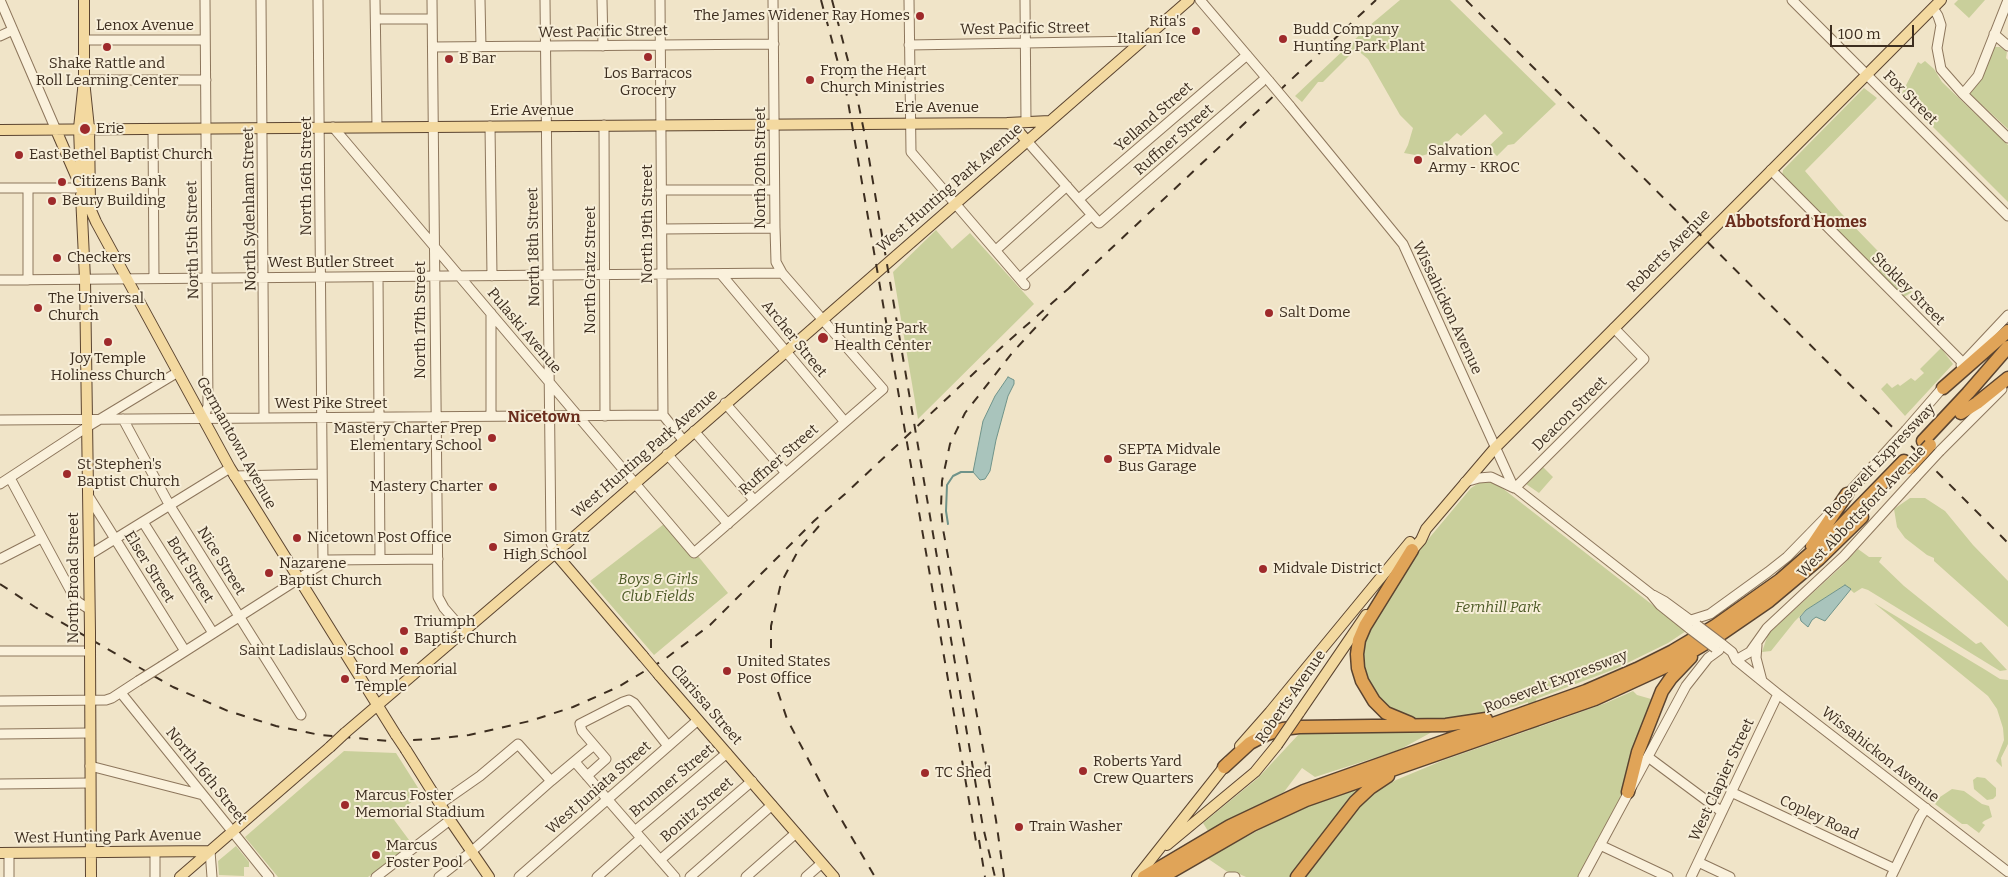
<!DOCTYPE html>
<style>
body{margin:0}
#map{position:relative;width:2008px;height:877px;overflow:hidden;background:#f0e4c8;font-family:Bitter,serif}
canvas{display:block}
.scale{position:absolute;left:1830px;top:25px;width:84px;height:22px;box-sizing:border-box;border:2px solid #3d2e20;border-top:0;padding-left:6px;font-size:15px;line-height:18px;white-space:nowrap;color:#3d2e20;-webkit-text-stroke:4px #f7eed8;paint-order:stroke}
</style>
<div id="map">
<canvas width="2008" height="877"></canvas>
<div class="scale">100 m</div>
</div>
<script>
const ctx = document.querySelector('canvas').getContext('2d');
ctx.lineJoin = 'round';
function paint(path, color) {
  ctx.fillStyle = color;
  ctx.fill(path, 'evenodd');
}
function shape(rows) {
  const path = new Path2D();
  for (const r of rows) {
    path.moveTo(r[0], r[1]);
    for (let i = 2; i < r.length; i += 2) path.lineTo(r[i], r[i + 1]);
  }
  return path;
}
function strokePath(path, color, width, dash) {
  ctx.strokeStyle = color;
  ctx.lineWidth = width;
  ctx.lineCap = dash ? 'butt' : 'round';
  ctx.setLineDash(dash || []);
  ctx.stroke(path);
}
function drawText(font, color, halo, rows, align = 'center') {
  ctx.font = font + ' Bitter,serif';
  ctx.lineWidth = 4;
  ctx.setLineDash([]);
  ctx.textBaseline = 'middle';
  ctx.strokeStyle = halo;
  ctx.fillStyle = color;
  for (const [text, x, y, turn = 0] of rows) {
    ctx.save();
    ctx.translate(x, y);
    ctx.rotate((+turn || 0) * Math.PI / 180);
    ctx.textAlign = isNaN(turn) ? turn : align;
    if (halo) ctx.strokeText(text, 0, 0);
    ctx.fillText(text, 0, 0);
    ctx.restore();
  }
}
paint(shape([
 [1400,0,1450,0,1556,104,1514,144,1508,145,1497,156,1488,147,1503,133,1485,114,1461,136,1457,133,1438,151,1421,156,1404,153,1408,145,1413,128,1400,115,1368,59,1356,49,1323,82,1318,82,1302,102,1295,96,1369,26],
 [1958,0,1985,0,1969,18,1954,4],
 [1995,47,2000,47,2007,52,2006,58,2008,60,2008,129,1969,93,1979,82],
 [1925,61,1934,69,1942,82,2008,145,2008,202,1901,95,1918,62,1921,64],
 [1864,88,1877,98,1805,171,1841,213,1905,279,1903,283,1912,292,1904,297,1878,271,1883,264,1879,261,1873,266,1782,176,1783,170],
 [936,230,952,249,970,233,1034,304,918,419,893,272],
 [1941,348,1953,364,1905,416,1881,389,1887,383,1892,388,1898,384,1900,386,1911,378,1915,381,1924,373,1920,369],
 [1542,466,1553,477,1539,493,1526,484],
 [1482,481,1491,481,1497,484,1686,631,1668,643,1615,669,1536,699,1539,727,1606,703,1633,691,1637,695,1651,699,1620,798,1578,877,1303,877,1331,839,1334,841,1336,838,1359,806,1375,792,1396,780,1444,760,1530,730,1528,702,1513,707,1462,717,1419,720,1393,712,1364,682,1361,642,1410,561,1471,488],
 [1910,498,1925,498,1945,511,1973,545,2008,581,2008,627,1934,561,1934,558,1927,555,1905,538,1897,527,1894,509],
 [664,524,694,559,698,556,728,593,654,655,590,581],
 [1858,549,1869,557,1882,557,1879,562,1904,586,1976,644,1981,642,2007,670,2000,671,1868,590,1862,588,1854,593,1845,585,1806,610,1795,621,1771,651,1762,652,1768,634,1841,567],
 [1874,603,1984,669,2000,679,2008,680,2008,744,2001,758,2002,767,1996,761,2004,740,2003,728,1997,709,1988,696],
 [1408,730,1432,732,1399,750,1315,777,1302,768,1284,792,1208,831,1203,823,1258,778,1299,734],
 [344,751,396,753,422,794,392,817,412,844,368,877,278,877,245,837],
 [1977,777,1985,778,1996,788,1996,796,1993,799,1987,800,1974,789,1973,780],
 [1364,786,1291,877,1246,877,1235,872,1229,873,1207,858,1287,815,1325,799],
 [1952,789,1964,791,1982,804,1989,806,1992,817,1984,821,1982,823,1985,825,1979,833,1967,824,1962,824,1935,804,1940,797],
 [236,846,249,862,249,867,244,867,244,876,219,875,218,861]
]), '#c9cf9b');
const water = shape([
 [1008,377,1014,380,1014,384,1008,396,996,440,990,471,985,479,980,480,973,472,983,421,995,396,1008,377],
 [1845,585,1851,589,1825,621,1816,617,1812,620,1808,627,1801,621,1800,617,1806,610,1845,585]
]);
paint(water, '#a9c4bc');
strokePath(water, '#6f938a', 1);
strokePath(shape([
 [948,524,946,511,947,485,953,476,961,472,973,472]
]), '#6f938a', 2);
const minor = shape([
 [0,0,56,130],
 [261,0,264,418],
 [318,0,323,562],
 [375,0,377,127],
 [432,0,438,597,444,608,464,631],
 [480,0,481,47],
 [545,0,551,543,555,553],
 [602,0,603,46],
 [660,0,663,415,683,440],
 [909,0,911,152,1025,285],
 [1025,0,1026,121],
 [1200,0,1269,81],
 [1792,0,2008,216],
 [1933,8,1938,16,1941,25,1937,48,1941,69,1963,94,2008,138],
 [376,19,432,19],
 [1994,34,2008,46],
 [0,36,13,30],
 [84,40,205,40],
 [909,45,1141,41],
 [433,47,774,44],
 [84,80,206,80],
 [1963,94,1978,76,2008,0],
 [1290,106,1403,244,1513,486,1651,594,1660,605,1690,629],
 [604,125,605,416],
 [490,126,492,276],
 [333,127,694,553,883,389,782,273,776,262,775,228,773,0],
 [153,129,154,278],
 [1027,141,1099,223,1266,78],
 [1771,170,1963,363],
 [0,188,81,188],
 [28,188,28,280],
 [661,190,774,190],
 [1079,199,1247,55],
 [662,229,775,228],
 [996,250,1067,186],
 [721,274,845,422],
 [378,277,380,559],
 [1020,278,1092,215],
 [0,280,782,273],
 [491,313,491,416],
 [1961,365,2008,315],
 [725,403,786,473],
 [123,419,170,506,301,715],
 [203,419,208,406,205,0],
 [0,420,663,415],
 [1906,430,1945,385],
 [694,431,754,500],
 [1940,451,2002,389],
 [667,454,728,524],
 [234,476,322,474],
 [10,478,74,597,78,602,89,609],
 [1465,482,1479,478,1491,477,1514,488],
 [0,484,87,427,178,372],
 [1515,488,1644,359,1614,328],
 [89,497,185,651],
 [1844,498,1893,444],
 [143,522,213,633],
 [89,555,230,468],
 [0,559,41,538],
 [1653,595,1664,601,1694,623],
 [1691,620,1710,614,1768,572,1787,557,1830,513],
 [1722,644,1732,652,1736,660,1778,694,2008,872],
 [1757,645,1756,658,1762,681],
 [0,651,90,651],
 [1736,660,1750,652,1767,628,1844,556,1916,477],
 [162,666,328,560,438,559],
 [121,693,269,877],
 [0,701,106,700,112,698,138,681],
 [0,734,89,733],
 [1648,757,1722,812],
 [575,762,675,877],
 [90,766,203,795],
 [587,776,606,759,582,731,580,724,623,702,629,700,634,703,668,746],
 [0,784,90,783],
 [1731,792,1895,869],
 [440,804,480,776,518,744,551,781],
 [635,831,727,753],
 [1600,845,1668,877],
 [210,851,212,877],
 [155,852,155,877],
 [9,853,9,877],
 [660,860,752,781],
 [1698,862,1730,877],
 [376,877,450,820],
 [439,877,471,852,551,781,594,745],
 [519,877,698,720],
 [597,877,641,838],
 [690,877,772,805],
 [746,877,796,833],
 [806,877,822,863],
 [1229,877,1235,877],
 [1583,877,1686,686,1708,658,1719,650],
 [1691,877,1778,694],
 [1891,877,1920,817,1926,808]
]);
const major = shape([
 [84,0,84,80,89,128,90,204],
 [1007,123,1013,125,1027,141],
 [0,130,1007,123,1050,121],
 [56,130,96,222,230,468,396,735],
 [81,181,79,128,84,80],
 [81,195,85,279,90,632],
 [555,553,643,656],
 [1407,556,1421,540,1426,529,1495,448,1941,0],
 [90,649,91,877],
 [659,675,834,877],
 [1299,713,1366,615],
 [345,733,567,543,1189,0],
 [1240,746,1270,712,1410,542],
 [406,750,450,820,489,877],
 [1167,845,1255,772,1277,745],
 [0,853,210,851],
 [180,877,330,747],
 [1137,877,1228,762]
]);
const highway = shape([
 [1943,388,2008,331],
 [1961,413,1977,403,2008,378],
 [1923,441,1968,393,2008,347],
 [1812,546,1847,494],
 [1410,723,1386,713,1374,701,1362,681,1358,668,1357,654,1359,640,1365,626,1412,550],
 [1224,767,1250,743,1267,734,1283,729,1299,727,1446,725,1486,719],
 [1628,792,1638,752,1662,691,1671,678,1691,657],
 [1144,877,1230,826,1304,791,1586,691,1637,669,1673,651,1715,626,1780,580,1835,532,1904,461],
 [1162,877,1252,825,1306,800,1595,699,1669,665,1721,634,1769,601,1819,559,1862,517],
 [1297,877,1355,802,1370,788,1388,776]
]);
strokePath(minor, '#8d765c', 11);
strokePath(major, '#5b4430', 12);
strokePath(highway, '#5b4430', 15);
strokePath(minor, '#faf1dc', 9);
strokePath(major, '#f3d9a0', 10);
strokePath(highway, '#e0a458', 12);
strokePath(shape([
 [821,0,847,96,977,847],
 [832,0,855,87,866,141,983,827,995,877],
 [1466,0,2008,543],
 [1069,288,1376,0],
 [819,526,799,549,781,583,771,626,771,664,776,686,787,719,827,795,875,877],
 [0,584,35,607,173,687,228,711,276,726,320,735,390,741,433,739,469,735,530,721,573,707,618,687,665,659,710,625,814,521,845,494,1005,344,1075,283],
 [979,840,985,877],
 [1004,877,996,820,943,529,941,507,942,481,950,444,965,413,1012,353,1049,313]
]), '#3d2e20', 2, [9, 9]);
const minorBridge = shape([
 [1269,81,1290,106],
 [1893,444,1906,430],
 [1916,477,1940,451],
 [1697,625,1722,644],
 [1690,629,1715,648],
 [138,681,162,666]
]);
const majorBridge = shape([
 [90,632,90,649],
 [643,656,659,675],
 [396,735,406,750],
 [1277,745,1299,713],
 [330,747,345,733]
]);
const highwayBridge = shape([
 [1909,468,1930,445]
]);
strokePath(minorBridge, '#8d765c', 11, []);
strokePath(majorBridge, '#5b4430', 12, []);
strokePath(highwayBridge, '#5b4430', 15, []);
strokePath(minorBridge, '#faf1dc', 9);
strokePath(majorBridge, '#f3d9a0', 10);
strokePath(highwayBridge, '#e0a458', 12);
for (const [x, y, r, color] of [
 [920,16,5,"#9e2a2b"],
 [1196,31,5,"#9e2a2b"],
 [1283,39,5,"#9e2a2b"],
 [107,47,5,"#9e2a2b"],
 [648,57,5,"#9e2a2b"],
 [449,59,5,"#9e2a2b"],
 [810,80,5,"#9e2a2b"],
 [85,129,6,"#9e2a2b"],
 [19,155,5,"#9e2a2b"],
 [1418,160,5,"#9e2a2b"],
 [62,182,5,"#9e2a2b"],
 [52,201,5,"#9e2a2b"],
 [57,258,5,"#9e2a2b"],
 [38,308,5,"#9e2a2b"],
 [1269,313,5,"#9e2a2b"],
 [823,338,6,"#9e2a2b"],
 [108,342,5,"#9e2a2b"],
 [492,438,5,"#9e2a2b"],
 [1108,459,5,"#9e2a2b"],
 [67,474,5,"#9e2a2b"],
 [493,487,5,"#9e2a2b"],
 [297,538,5,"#9e2a2b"],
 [493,547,5,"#9e2a2b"],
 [1263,569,5,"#9e2a2b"],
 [269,573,5,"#9e2a2b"],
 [404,631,5,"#9e2a2b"],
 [404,651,5,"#9e2a2b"],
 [727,671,5,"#9e2a2b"],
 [345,679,5,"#9e2a2b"],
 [1083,771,5,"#9e2a2b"],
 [925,773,5,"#9e2a2b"],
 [345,805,5,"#9e2a2b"],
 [1019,827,5,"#9e2a2b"],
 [376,855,5,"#9e2a2b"]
]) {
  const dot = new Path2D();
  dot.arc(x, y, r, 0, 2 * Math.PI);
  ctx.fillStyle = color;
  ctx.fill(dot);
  strokePath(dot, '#f7eed8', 2);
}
drawText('15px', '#3d2e20', '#f7eed8', [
 ["The James Widener Ray Homes",910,16,"right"],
 ["Rita's",1186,22,"right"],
 ["Italian Ice",1186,39,"right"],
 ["Budd Company",1293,30],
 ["Hunting Park Plant",1293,47],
 ["B Bar",459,59],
 ["Shake Rattle and",107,64,"center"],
 ["Roll Learning Center",107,81,"center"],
 ["From the Heart",820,71],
 ["Church Ministries",820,88],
 ["Los Barracos",648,74,"center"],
 ["Grocery",648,91,"center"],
 ["Erie",96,129],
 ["Salvation",1428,151],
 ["Army - KROC",1428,168],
 ["East Bethel Baptist Church",29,155],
 ["Citizens Bank",72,182],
 ["Beury Building",62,201],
 ["Checkers",67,258],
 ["The Universal",48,299],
 ["Church",48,316],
 ["Salt Dome",1279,313],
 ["Hunting Park",834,329],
 ["Health Center",834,346],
 ["Joy Temple",108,359,"center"],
 ["Holiness Church",108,376,"center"],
 ["Mastery Charter Prep",482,429,"right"],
 ["Elementary School",482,446,"right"],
 ["SEPTA Midvale",1118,450],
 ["Bus Garage",1118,467],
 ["St Stephen's",77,465],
 ["Baptist Church",77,482],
 ["Mastery Charter",483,487,"right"],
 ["Nicetown Post Office",307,538],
 ["Simon Gratz",503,538],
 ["High School",503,555],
 ["Nazarene",279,564],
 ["Baptist Church",279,581],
 ["Midvale District",1273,569],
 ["Triumph",414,622],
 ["Baptist Church",414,639],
 ["Saint Ladislaus School",394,651,"right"],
 ["United States",737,662],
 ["Post Office",737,679],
 ["Ford Memorial",355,670],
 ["Temple",355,687],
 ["Roberts Yard",1093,762],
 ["Crew Quarters",1093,779],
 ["TC Shed",935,773],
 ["Marcus Foster",355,796],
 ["Memorial Stadium",355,813],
 ["Train Washer",1029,827],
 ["Marcus",386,846],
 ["Foster Pool",386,863]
], 'left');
drawText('15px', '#3d2e20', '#f7eed8', [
 ["Lenox Avenue",145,26],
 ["West Pacific Street",1025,29,-1],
 ["West Pacific Street",603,32,-1],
 ["Fox Street",1910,98,45],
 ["Erie Avenue",937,108],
 ["Erie Avenue",532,111],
 ["Yelland Street",1154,117,-41],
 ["Ruffner Street",1174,140,-41],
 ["North 20th Street",761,168,-90],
 ["North 16th Street",307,176,-90],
 ["West Hunting Park Avenue",950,188,-41],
 ["North Sydenham Street",250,209,-91],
 ["North 19th Street",648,224,-90],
 ["North 15th Street",193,240,-91],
 ["North 18th Street",534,247,-91],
 ["Roberts Avenue",1669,251,-45],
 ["West Butler Street",331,263],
 ["North Gratz Street",591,270,-90],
 ["Stokley Street",1908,289,45],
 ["Wissahickon Avenue",1447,308,65],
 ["North 17th Street",421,320,-90],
 ["Pulaski Avenue",524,331,50],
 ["Archer Street",794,339,51],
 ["West Pike Street",331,404],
 ["Deacon Street",1570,414,-45],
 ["Germantown Avenue",236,443,61],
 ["West Hunting Park Avenue",645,454,-41],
 ["Ruffner Street",779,460,-41],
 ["Roosevelt Expressway",1880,461,-46],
 ["West Abbottsford Avenue",1862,512,-46],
 ["Nice Street",221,561,58],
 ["Elser Street",149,567,58],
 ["Bott Street",190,570,58],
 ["North Broad Street",74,578,-90],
 ["Roosevelt Expressway",1556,682,-21],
 ["Roberts Avenue",1291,697,-55],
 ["Clarissa Street",706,705,49],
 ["Wissahickon Avenue",1880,755,38],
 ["North 16th Street",206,776,51],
 ["West Clapier Street",1722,780,-65],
 ["Brunner Street",672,781,-40],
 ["West Juniata Street",599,788,-41],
 ["Bonitz Street",697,810,-41],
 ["Copley Road",1819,818,25],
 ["West Hunting Park Avenue",108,837,-1]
]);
drawText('italic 15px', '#4d5a26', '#f7eed8', [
 ["Boys & Girls",658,580],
 ["Club Fields",658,597],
 ["Fernhill Park",1498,608]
]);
drawText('bold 16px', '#6b2e1e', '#f7eed8', [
 ["Abbotsford Homes",1796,223],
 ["Nicetown",544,418]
]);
</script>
